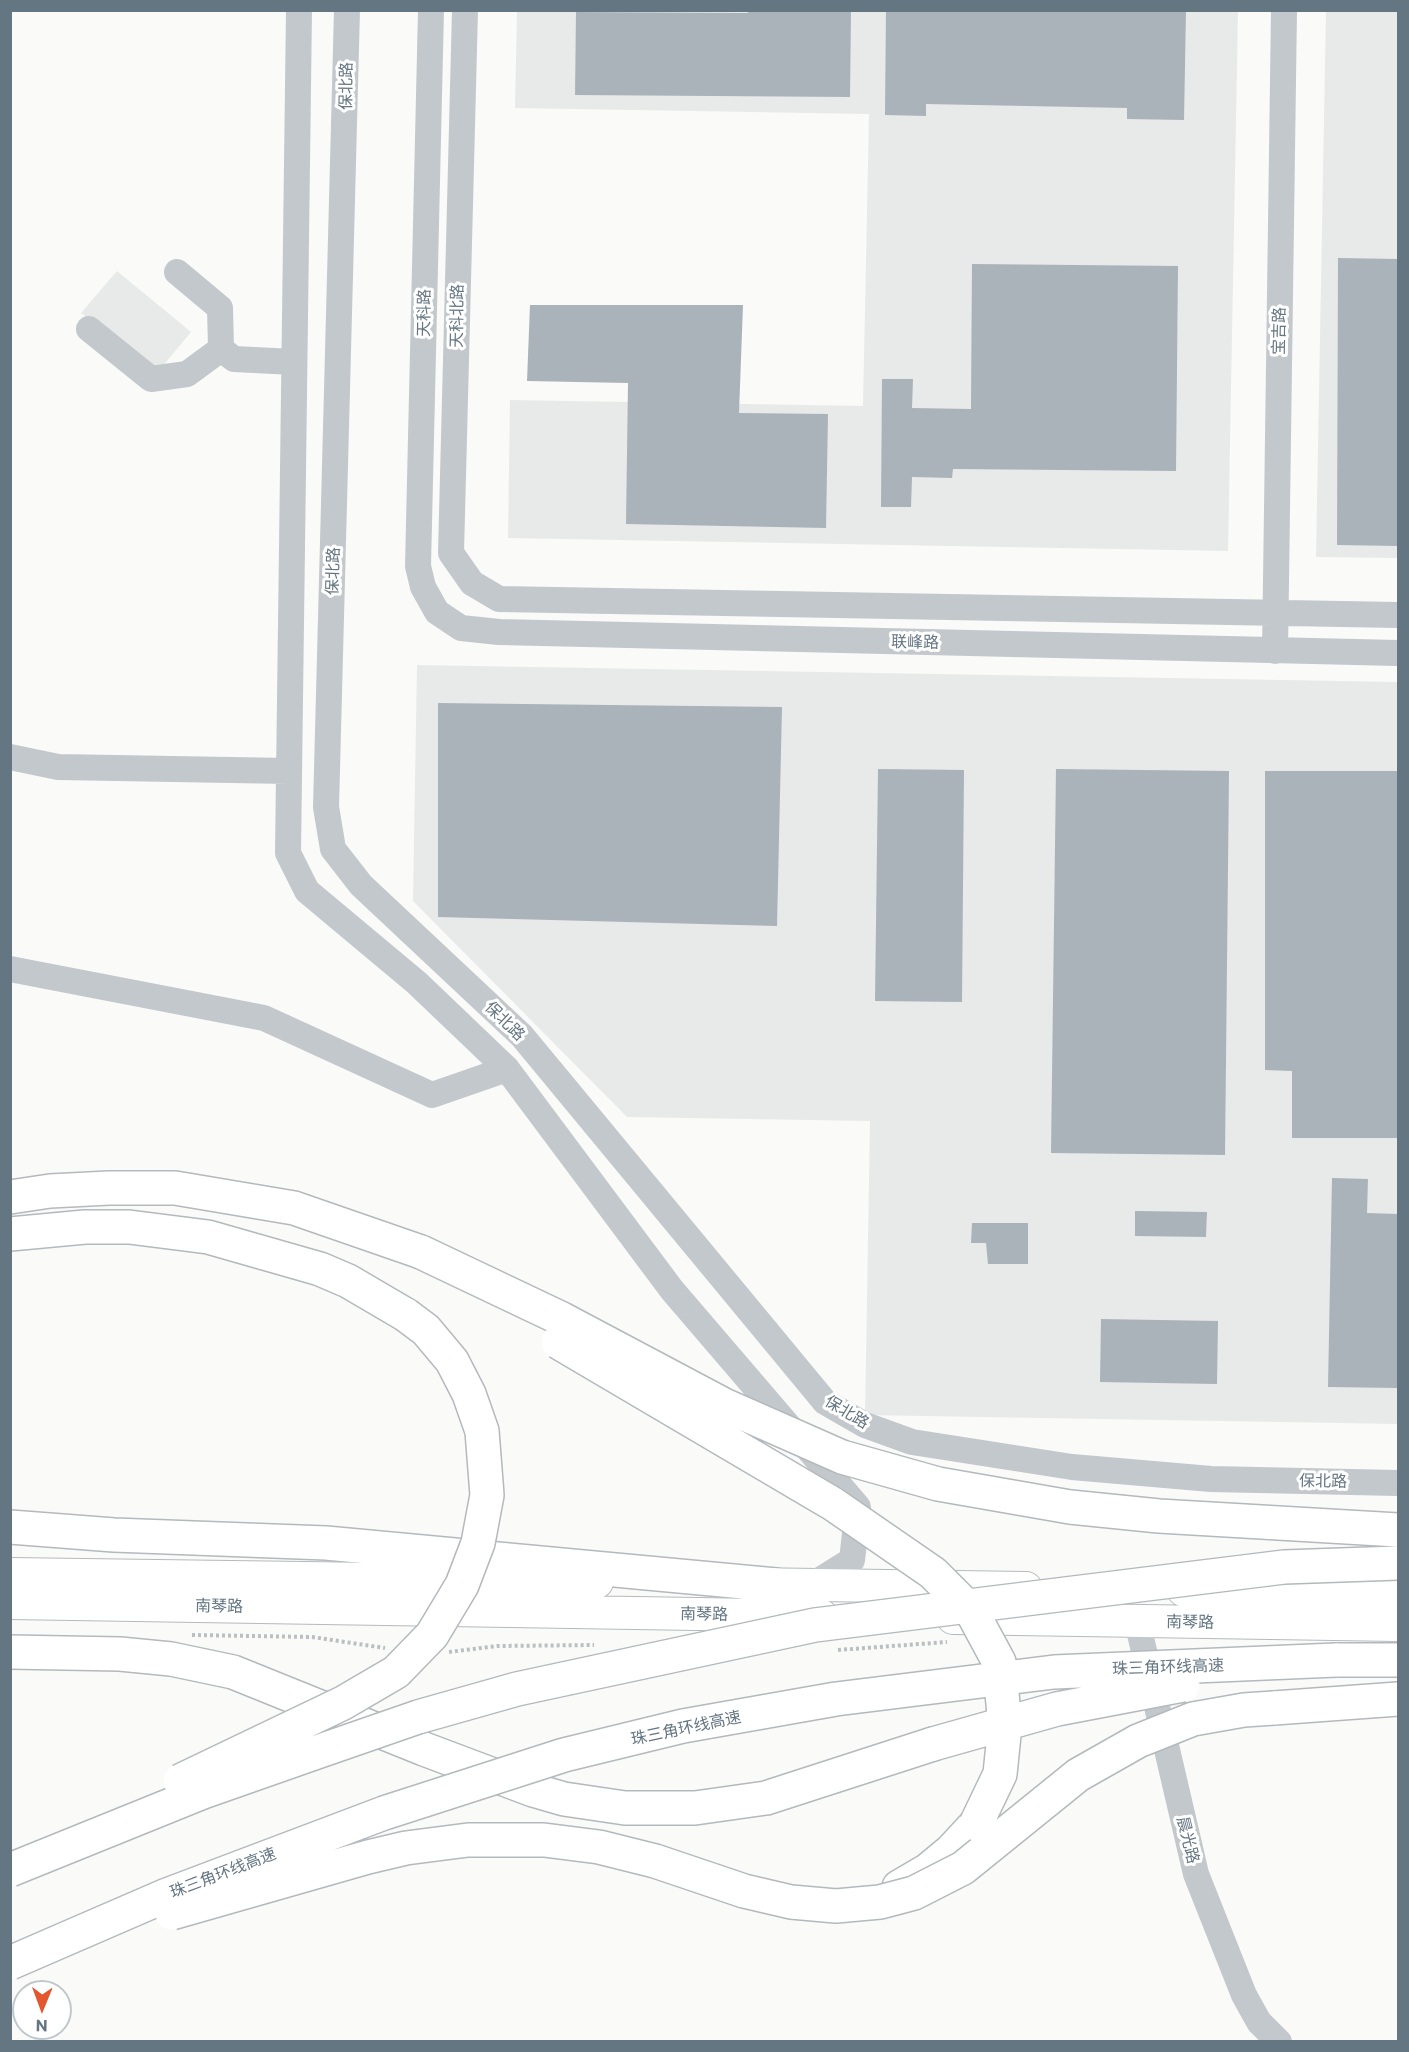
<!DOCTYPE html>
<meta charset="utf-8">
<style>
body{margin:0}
#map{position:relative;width:1409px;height:2052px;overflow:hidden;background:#fafaf8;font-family:Commissioner,sans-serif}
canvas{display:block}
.frame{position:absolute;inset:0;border:12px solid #657683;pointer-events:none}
.north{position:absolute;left:12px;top:1980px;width:60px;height:60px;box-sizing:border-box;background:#fff;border:2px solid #c1c8cd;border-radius:50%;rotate:181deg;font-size:16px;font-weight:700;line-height:24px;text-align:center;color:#657683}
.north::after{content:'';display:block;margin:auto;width:21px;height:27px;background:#e4572e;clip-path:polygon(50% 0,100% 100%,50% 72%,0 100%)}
</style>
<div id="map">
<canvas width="1409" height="2052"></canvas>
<div class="frame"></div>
<div class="north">N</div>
</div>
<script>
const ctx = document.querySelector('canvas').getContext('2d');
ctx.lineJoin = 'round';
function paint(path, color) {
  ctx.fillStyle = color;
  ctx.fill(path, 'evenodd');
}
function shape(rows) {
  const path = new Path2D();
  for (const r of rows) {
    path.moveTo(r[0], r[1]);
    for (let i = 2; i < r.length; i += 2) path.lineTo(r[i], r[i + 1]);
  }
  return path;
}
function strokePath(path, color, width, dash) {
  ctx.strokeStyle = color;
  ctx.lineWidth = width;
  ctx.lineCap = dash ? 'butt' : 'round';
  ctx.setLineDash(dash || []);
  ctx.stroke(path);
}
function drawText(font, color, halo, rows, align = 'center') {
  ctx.font = font + ' Commissioner,"Noto Sans SC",sans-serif';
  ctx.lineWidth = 6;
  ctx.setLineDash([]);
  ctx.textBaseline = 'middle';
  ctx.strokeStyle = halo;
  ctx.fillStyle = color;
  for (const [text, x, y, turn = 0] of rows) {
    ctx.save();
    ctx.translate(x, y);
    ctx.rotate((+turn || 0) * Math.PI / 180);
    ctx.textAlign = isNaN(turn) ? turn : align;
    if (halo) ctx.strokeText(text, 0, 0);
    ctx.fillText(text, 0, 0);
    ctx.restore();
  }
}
paint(shape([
 [517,11,1238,11,1228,551,508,538,510,400,863,406,869,114,515,108],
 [1326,11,1398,11,1398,558,1316,557],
 [117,271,191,332,157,373,81,313],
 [417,665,1398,682,1398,1424,865,1415,870,1121,627,1117,413,901]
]), '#e8e9e9');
paint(shape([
 [748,10,851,10,850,97,575,95,576,12,748,13],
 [886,10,1186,10,1184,120,1127,119,1127,108,926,104,926,116,885,115],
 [1338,258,1398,259,1398,546,1337,545],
 [972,264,1178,266,1176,471,953,469,952,478,912,477,911,507,881,507,882,379,913,379,912,408,971,409],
 [530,305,743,305,739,413,828,414,826,528,626,524,628,383,527,381],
 [438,703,782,707,777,926,438,917],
 [878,769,964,770,962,1002,875,1001],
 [1056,769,1229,771,1225,1155,1051,1153],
 [1265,771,1398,771,1398,1138,1292,1138,1292,1071,1265,1070],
 [1332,1178,1368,1179,1367,1213,1398,1214,1398,1388,1328,1387],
 [1135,1211,1207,1212,1206,1237,1135,1236],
 [972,1223,1028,1223,1028,1264,988,1264,986,1243,971,1243],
 [1101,1319,1218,1321,1217,1384,1100,1382]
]), '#aab3b9');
const major = shape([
 [10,1574,597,1582],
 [748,1584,1026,1588],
 [1183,1590,1398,1593],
 [10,1603,822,1616],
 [953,1618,1398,1625]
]);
const highway = shape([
 [10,1197,50,1191,109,1188,175,1188,294,1208,421,1252],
 [10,1234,85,1227,129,1227,208,1237,320,1269,348,1281,406,1315],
 [10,1527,114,1535,326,1543,776,1585],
 [10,1652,120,1654,171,1659,233,1672,424,1749,533,1790,564,1799,625,1808,695,1808,766,1798,933,1744],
 [1336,1660,1398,1660],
 [1274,1708,1398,1699],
 [899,1887,928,1870,951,1851,976,1824]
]);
strokePath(major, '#b5babe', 34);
strokePath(highway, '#b4b9bd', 36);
strokePath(shape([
 [192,1635,312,1637,385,1648],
 [838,1650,947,1642],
 [449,1652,497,1646,594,1645]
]), '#bbbfc2', 4, [3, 3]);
strokePath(shape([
 [299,10,288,853,307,891,417,983,507,1069,672,1290,858,1507,852,1560,812,1585],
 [347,10,326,807,333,849,361,885,522,1036,825,1402,865,1425,912,1442,1072,1467,1211,1479,1398,1483],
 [431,10,418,566,423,587,437,612,461,628,499,632,1398,653],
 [465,10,451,553,472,583,499,599,1398,615],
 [177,272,220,308,221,349,234,359,294,362],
 [89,329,151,379,187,374,221,349],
 [1275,651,1284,10],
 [10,757,58,767,289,771],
 [10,969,264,1018,432,1095,507,1069],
 [1137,1621,1196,1874,1244,1995,1259,2022,1279,2042]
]), '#c3c8cc', 26);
strokePath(major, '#fff', 32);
strokePath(highway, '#fff', 33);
const highwayBridge = shape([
 [421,1252,562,1319,724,1405,842,1457,938,1484,1070,1507,1159,1516,1398,1530],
 [558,1342,833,1504,933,1573,972,1612,999,1662,1005,1725,1000,1774,976,1824],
 [933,1744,1057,1709,1183,1685],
 [180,1781,343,1703,396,1672,432,1635,462,1585,478,1543,487,1495,482,1431,469,1394,452,1361,426,1330,406,1315],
 [10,1870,203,1792,317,1752,418,1717,517,1689,815,1625,1284,1567,1398,1563],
 [172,1913,368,1857,406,1848,468,1840,544,1840,599,1847,655,1861,744,1891,791,1902,836,1906,880,1902,914,1893,963,1868,1078,1775,1138,1741,1193,1719,1244,1710,1274,1708],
 [10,1963,167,1895,384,1813,564,1755,683,1726,836,1699,1054,1672,1336,1660]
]);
strokePath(highwayBridge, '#b4b9bd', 36, []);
strokePath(highwayBridge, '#fff', 33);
drawText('16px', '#657683', '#fff', [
 ["保北路",346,86,-89],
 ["天科路",424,313,-89],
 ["天科北路",457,316,-89],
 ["宝吉路",1279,331,-89],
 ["保北路",333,571,-88],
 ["联峰路",915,642,1],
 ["保北路",505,1021,44],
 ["保北路",847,1412,31],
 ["保北路",1323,1481,1],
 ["南琴路",219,1606,1],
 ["南琴路",704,1614,1],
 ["南琴路",1190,1622,1],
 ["珠三角环线高速",1168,1667,-2],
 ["珠三角环线高速",686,1728,-12],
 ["晨光路",1188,1840,76],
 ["珠三角环线高速",223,1873,-21]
]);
</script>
